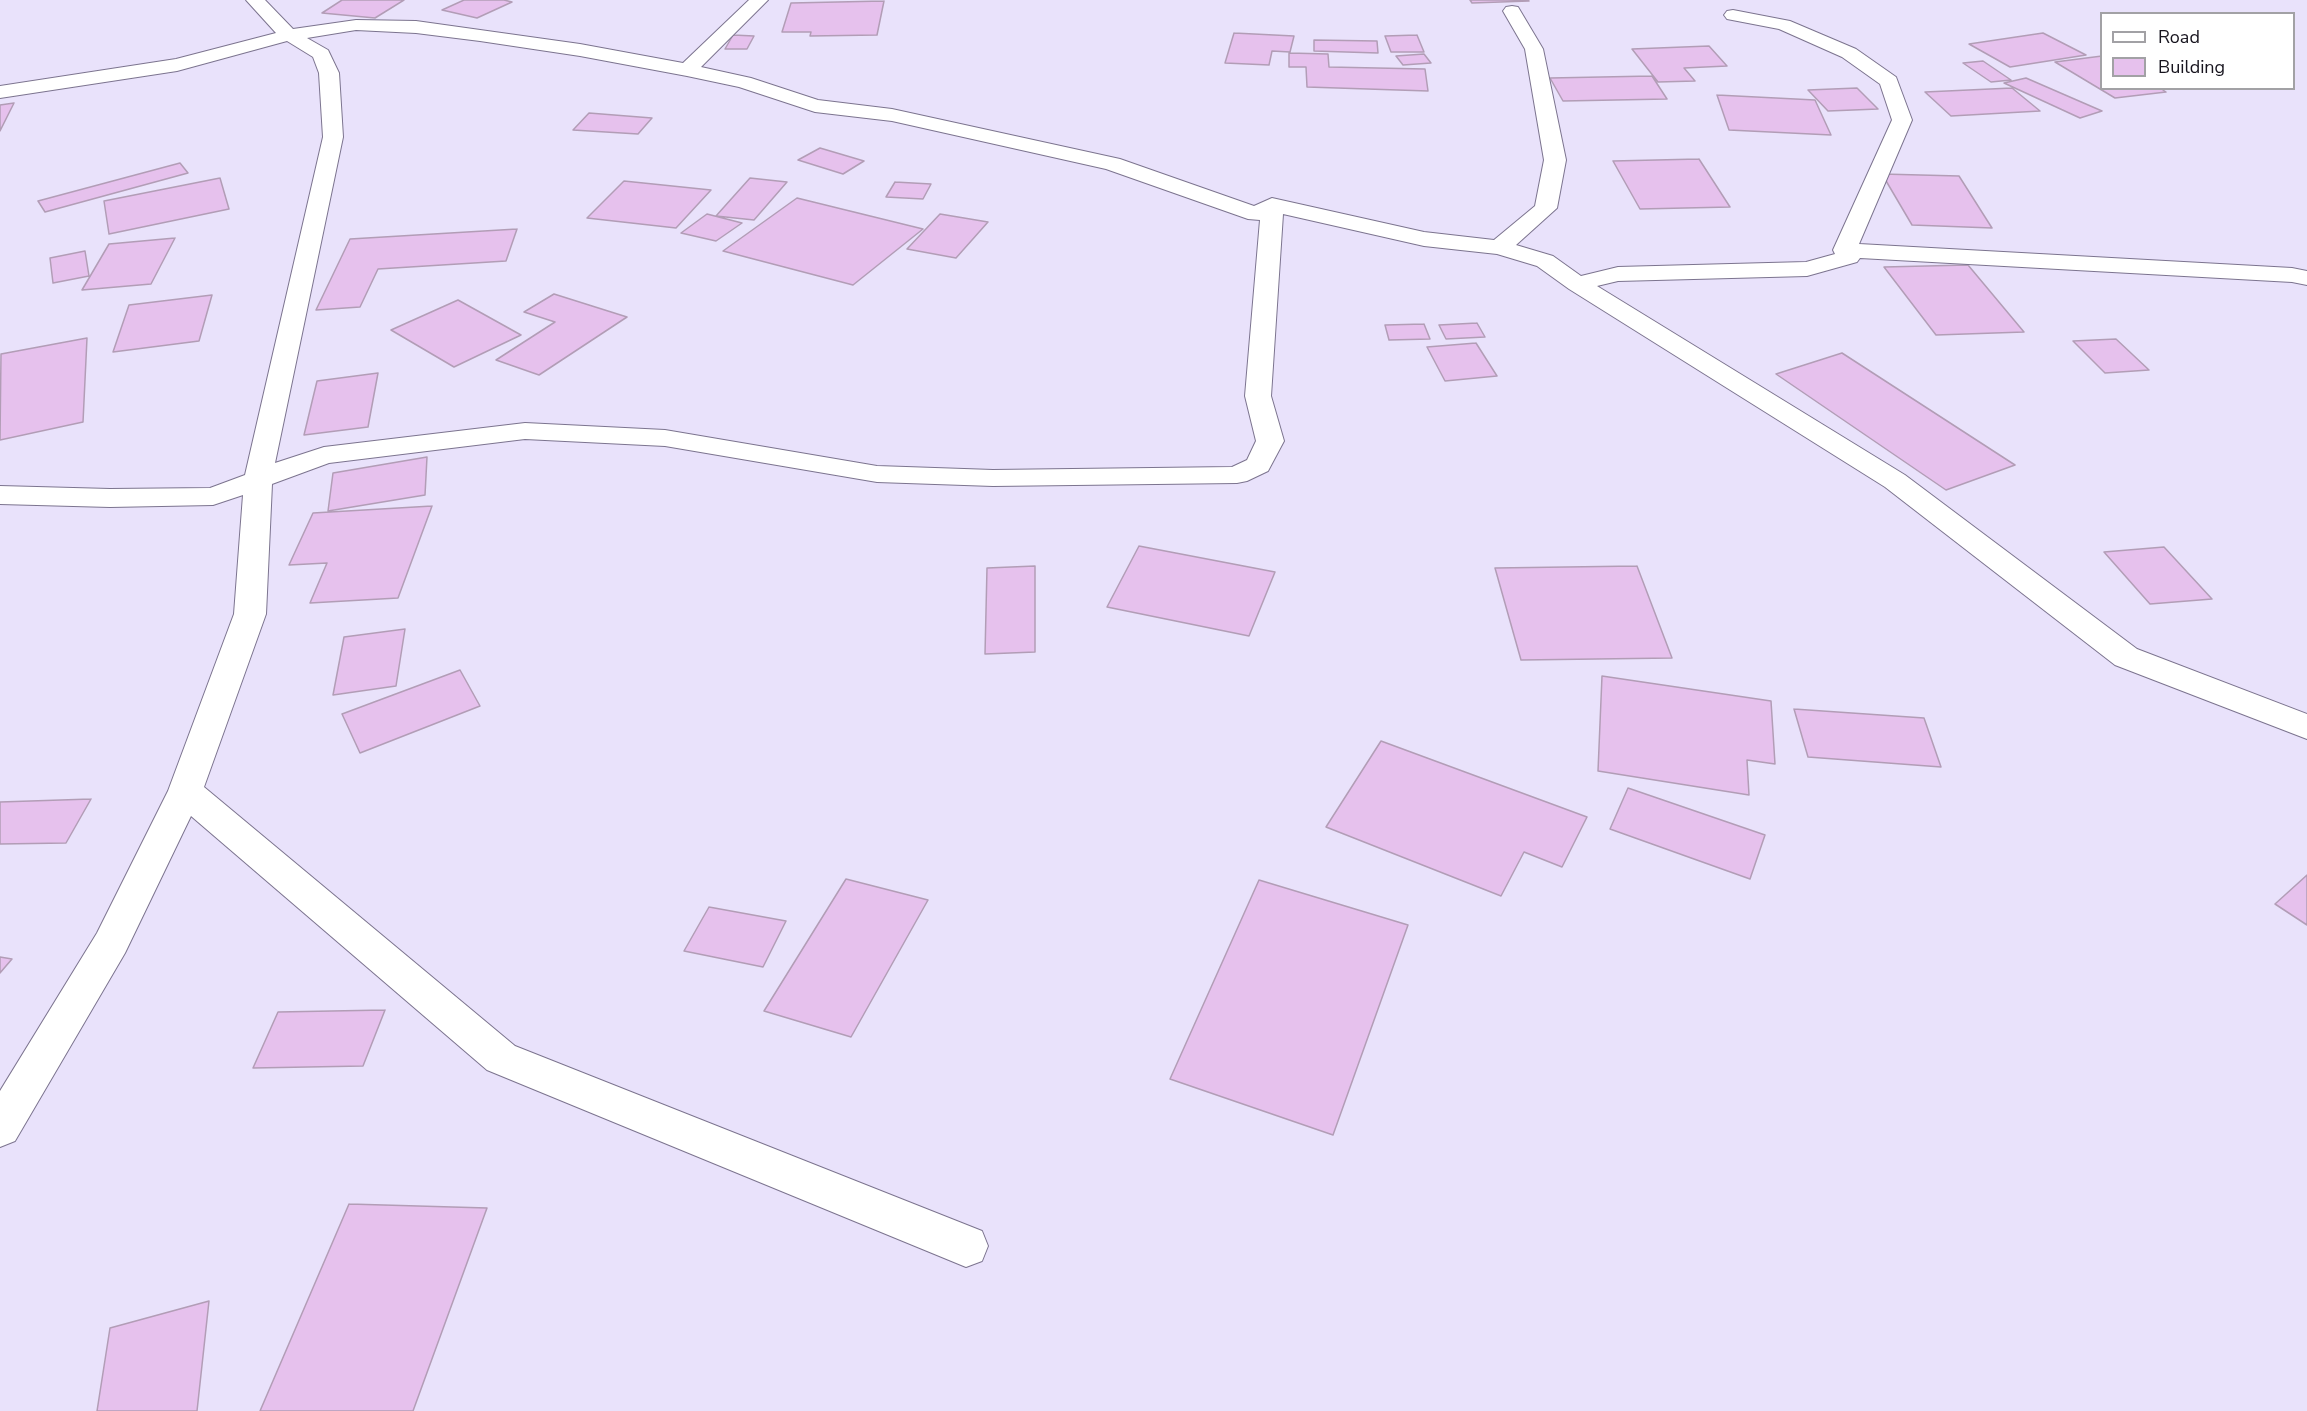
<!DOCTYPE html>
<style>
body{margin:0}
#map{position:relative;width:2307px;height:1411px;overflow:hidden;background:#e9e2fb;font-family:"Nunito Sans",sans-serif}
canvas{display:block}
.legend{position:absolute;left:2100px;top:12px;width:195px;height:78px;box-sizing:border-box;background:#fff;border:2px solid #a2a1a5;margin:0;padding:8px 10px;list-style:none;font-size:18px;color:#17141e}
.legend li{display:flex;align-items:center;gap:12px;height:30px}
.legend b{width:30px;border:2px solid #a2a1a5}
</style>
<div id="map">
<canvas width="2307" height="1411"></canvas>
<ul class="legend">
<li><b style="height:8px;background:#fff"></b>Road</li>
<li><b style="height:16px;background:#e6c1ed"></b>Building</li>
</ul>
</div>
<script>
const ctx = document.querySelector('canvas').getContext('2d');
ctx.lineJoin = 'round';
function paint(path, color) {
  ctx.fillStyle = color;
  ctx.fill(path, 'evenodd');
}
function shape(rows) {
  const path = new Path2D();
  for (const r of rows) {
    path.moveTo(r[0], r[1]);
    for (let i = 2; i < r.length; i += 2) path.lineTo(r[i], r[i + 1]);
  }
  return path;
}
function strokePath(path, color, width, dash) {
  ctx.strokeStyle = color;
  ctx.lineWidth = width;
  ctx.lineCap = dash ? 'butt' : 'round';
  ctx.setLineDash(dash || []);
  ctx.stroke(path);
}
const building = shape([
 [342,0,404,0,375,18,322,13,342,0],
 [464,0,504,0,512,2,477,18,442,10,464,0],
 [1470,0,1528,0,1529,1,1472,3,1470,0],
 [884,1,877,35,810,36,811,32,782,32,791,3,884,1],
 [1234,33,1294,36,1290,52,1272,51,1269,65,1225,63,1234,33],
 [2043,33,2086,55,2010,67,1969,44,2043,33],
 [733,35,754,36,747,49,725,49,733,35],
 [1417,35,1424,52,1391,52,1385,36,1417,35],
 [1314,40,1377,41,1378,53,1314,51,1314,40],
 [1709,46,1727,66,1684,68,1695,81,1658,82,1632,49,1709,46],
 [1289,53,1328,54,1329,67,1425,69,1428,91,1307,87,1306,67,1289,67,1289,53],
 [1424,54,1431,63,1403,65,1396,56,1424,54],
 [2102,56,2102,88,2160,88,2166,92,2115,98,2055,62,2102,56],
 [1983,61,2011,80,1991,82,1963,63,1983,61],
 [1652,76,1667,99,1563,101,1550,78,1652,76],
 [2026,78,2102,111,2080,118,2004,83,2026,78],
 [1857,88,1878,109,1828,111,1808,90,1857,88],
 [2012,88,2040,111,1951,116,1925,92,2012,88],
 [1717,95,1815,100,1831,135,1729,130,1717,95],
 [14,103,0,131,0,105,14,103],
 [589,113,652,118,638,134,573,130,589,113],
 [820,148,864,161,843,174,798,160,820,148],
 [1699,159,1730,207,1640,209,1613,161,1699,159],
 [180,163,188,173,45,212,38,201,180,163],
 [1882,174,1959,176,1992,228,1912,225,1882,174],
 [220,178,229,209,109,234,104,201,220,178],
 [750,178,787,182,754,220,716,216,750,178],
 [624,181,711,190,676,228,587,218,624,181],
 [895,182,931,184,923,199,886,197,895,182],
 [797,198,923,229,853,285,723,251,797,198],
 [707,214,742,223,716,241,681,233,707,214],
 [940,214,988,222,956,258,907,249,940,214],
 [517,229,506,261,378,269,360,307,316,310,350,239,517,229],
 [175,238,151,284,82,290,109,244,175,238],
 [85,251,89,276,53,283,50,258,85,251],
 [1968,265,2024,332,1936,335,1884,267,1968,265],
 [554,294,627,317,539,375,496,360,555,322,524,312,554,294],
 [212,295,199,341,113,352,129,305,212,295],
 [458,300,521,335,454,367,391,330,458,300],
 [1477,323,1485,337,1446,339,1439,325,1477,323],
 [1424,324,1430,339,1389,340,1385,325,1424,324],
 [87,338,83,422,0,440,1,354,87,338],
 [2116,339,2149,370,2105,373,2073,341,2116,339],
 [1476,343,1497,376,1445,381,1427,347,1476,343],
 [1842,353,2015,465,1946,490,1776,374,1842,353],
 [378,373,368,427,304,435,317,381,378,373],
 [427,457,425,495,328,511,333,473,427,457],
 [432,506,398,598,310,603,327,563,289,565,313,513,432,506],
 [1139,546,1275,572,1249,636,1107,607,1139,546],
 [2164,547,2212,599,2150,604,2104,552,2164,547],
 [1035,566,1035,652,985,654,987,568,1035,566],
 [1637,566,1672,658,1521,660,1495,568,1637,566],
 [405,629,396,686,333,695,344,637,405,629],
 [460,670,480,706,360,753,342,714,460,670],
 [1602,676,1771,701,1775,764,1747,760,1749,795,1598,771,1602,676],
 [1794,709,1924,718,1941,767,1808,757,1794,709],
 [1381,741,1587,817,1562,867,1524,852,1501,896,1326,827,1381,741],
 [1628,788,1765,835,1750,879,1610,829,1628,788],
 [91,799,66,843,0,844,0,802,91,799],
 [2307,875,2307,925,2275,904,2307,875],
 [846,879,928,900,851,1037,764,1011,846,879],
 [1259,880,1408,925,1333,1135,1170,1079,1259,880],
 [709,907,786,921,763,967,684,951,709,907],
 [0,957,12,959,0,973,0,957],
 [385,1010,363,1066,253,1068,278,1012,385,1010],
 [349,1204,487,1208,413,1411,260,1411,349,1204],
 [209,1301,197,1411,97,1411,110,1328,209,1301]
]);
paint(building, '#e6c1ed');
strokePath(building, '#b29db6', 1.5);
const minor = shape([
 [246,0,265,0,293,29,356,20,416,21,580,44,683,63,749,0,768,0,701,67,751,78,818,100,892,109,1120,159,1254,206,1272,198,1424,232,1494,240,1535,206,1544,160,1525,49,1503,11,1506,7,1512,6,1518,7,1543,49,1566,160,1557,208,1516,245,1553,256,1581,276,1618,267,1806,262,1835,254,1833,250,1892,120,1880,84,1842,57,1779,29,1727,19,1724,15,1727,11,1733,10,1790,21,1856,49,1896,77,1912,120,1859,244,2292,268,2307,271,2307,285,2292,282,1860,258,1857,262,1807,276,1618,281,1597,286,1905,475,2137,649,2307,714,2307,739,2115,665,1885,487,1569,289,1537,266,1497,254,1424,246,1283,214,1271,396,1284,441,1268,471,1247,481,1237,483,993,486,877,482,665,446,525,439,329,463,272,484,266,614,204,787,515,1046,982,1231,988,1246,982,1261,966,1267,487,1070,191,816,125,953,15,1141,0,1147,0,1091,97,933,168,791,234,614,243,495,213,505,110,507,0,504,0,486,110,489,210,488,245,475,323,137,319,73,313,57,287,41,177,71,0,98,0,86,176,59,276,33,246,0],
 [356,30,416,33,480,41,580,56,687,76,739,87,815,112,892,121,1106,169,1248,219,1260,220,1245,396,1256,441,1247,460,1232,467,993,470,877,466,665,430,525,423,324,447,275,463,343,137,339,73,328,50,307,38,356,30]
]);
strokePath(minor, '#7c748f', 2);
paint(minor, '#fff');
</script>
